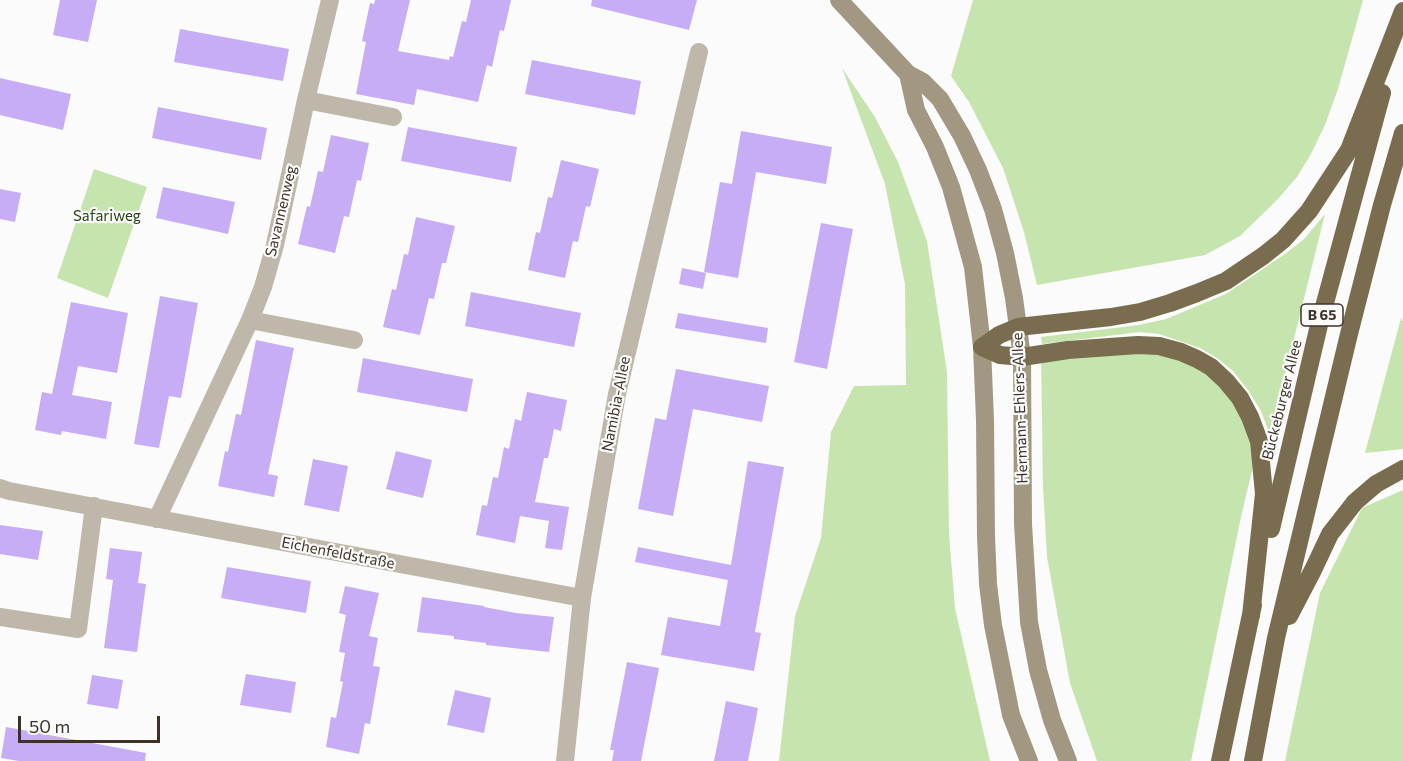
<!DOCTYPE html>
<meta charset="utf-8">
<style>
body{margin:0}
#map{position:relative;width:1403px;height:761px;overflow:hidden;background:#fbfbfb;font-family:Commissioner,sans-serif}
canvas{display:block}
.scale{position:absolute;left:18px;top:716px;width:142px;height:27px;box-sizing:border-box;border:3px solid #3e3228;border-top:0;padding-left:8px;font-size:18px;line-height:21px;white-space:nowrap;color:#3e3228;-webkit-text-stroke:4px #fbfbfb;paint-order:stroke}
</style>
<div id="map">
<canvas width="1403" height="761"></canvas>
<div class="scale">50 m</div>
</div>
<script>
const ctx = document.querySelector('canvas').getContext('2d');
ctx.lineJoin = 'round';
function paint(path, color) {
  ctx.fillStyle = color;
  ctx.fill(path, 'evenodd');
}
function shape(rows) {
  const path = new Path2D();
  for (const r of rows) {
    path.moveTo(r[0], r[1]);
    for (let i = 2; i < r.length; i += 2) path.lineTo(r[i], r[i + 1]);
  }
  return path;
}
function strokePath(path, color, width, dash) {
  ctx.strokeStyle = color;
  ctx.lineWidth = width;
  ctx.lineCap = dash ? 'butt' : 'round';
  ctx.setLineDash(dash || []);
  ctx.stroke(path);
}
function drawText(font, color, halo, rows, align = 'center') {
  ctx.font = font + ' Commissioner,sans-serif';
  ctx.lineWidth = 4.5;
  ctx.setLineDash([]);
  ctx.textBaseline = 'middle';
  ctx.strokeStyle = halo;
  ctx.fillStyle = color;
  for (const [text, x, y, turn = 0] of rows) {
    ctx.save();
    ctx.translate(x, y);
    ctx.rotate((+turn || 0) * Math.PI / 180);
    ctx.textAlign = isNaN(turn) ? turn : align;
    if (halo) ctx.strokeText(text, 0, 0);
    ctx.fillText(text, 0, 0);
    ctx.restore();
  }
}
paint(shape([
 [973,0,1363,0,1338,89,1325,125,1311,154,1297,177,1276,201,1240,236,1205,255,1037,285,1024,232,1003,168,969,102,951,76],
 [842,68,875,117,898,162,927,241,947,372,949,534,955,608,990,761,779,761,795,616,821,538,831,432,854,386,906,385,905,284,885,184],
 [94,169,147,187,108,298,57,278],
 [1325,214,1270,435,1261,411,1248,390,1233,371,1217,358,1200,348,1159,334,1140,332,1042,344,1041,337,1139,325,1166,319,1226,294,1285,254,1304,239],
 [1401,318,1403,321,1403,449,1365,453],
 [1138,345,1211,367,1259,441,1241,517,1191,761,1097,761,1070,683,1047,557,1043,486,1041,355],
 [1403,490,1403,761,1285,761,1320,593,1362,508]
]), '#c6e4ae');
paint(shape([
 [60,0,97,0,88,42,53,35],
 [375,0,410,0,398,51,449,60,450,56,453,57,462,21,466,22,471,0,511,0,504,31,500,30,492,67,487,65,478,102,417,89,414,105,356,94,366,42,362,41,370,3,374,4],
 [592,0,697,0,689,30,591,6],
 [180,29,289,49,283,81,174,62],
 [532,60,641,81,635,115,525,94],
 [0,78,71,94,63,130,0,115],
 [158,107,267,128,261,160,152,138],
 [408,127,517,147,511,182,401,161],
 [741,131,832,147,826,184,756,172,738,278,704,272,720,182,732,184],
 [331,135,369,143,361,181,357,180,349,217,344,216,335,253,298,244,307,206,310,207,318,171,323,172],
 [561,160,599,169,590,207,586,206,578,242,573,241,565,278,528,270,536,232,540,233,548,197,552,198],
 [163,187,235,202,228,234,156,218],
 [0,189,21,193,15,222,0,219],
 [416,217,455,226,446,263,442,263,434,299,429,298,420,335,383,327,392,289,396,290,404,254,408,255],
 [821,223,853,229,827,369,794,362],
 [682,268,706,273,703,289,679,284],
 [471,292,581,313,574,347,465,326],
 [160,296,198,303,181,398,169,396,159,448,134,444],
 [71,302,128,313,117,373,78,366,72,395,112,402,106,439,62,431,61,435,35,430,42,392,52,394],
 [678,313,768,328,766,343,675,328],
 [256,340,294,348,268,474,278,476,274,497,218,486,225,451,228,452,236,414,241,415],
 [363,358,473,379,467,412,357,392],
 [676,369,769,386,762,422,693,409,673,516,638,509,655,418,666,420],
 [527,392,567,400,561,431,554,429,548,458,544,458,535,502,569,507,562,550,545,548,549,521,520,516,515,543,476,535,482,505,487,506,493,477,498,478,504,447,509,449,515,419,521,421],
 [396,451,432,460,423,498,386,489],
 [313,459,348,466,339,512,304,505],
 [748,461,784,467,755,632,761,633,754,671,661,655,668,617,720,626,728,580,635,562,638,547,731,565],
 [0,525,43,531,38,560,0,554],
 [110,548,142,552,138,583,146,584,137,652,104,648,113,580,106,579],
 [227,567,311,581,306,613,221,598],
 [345,586,379,593,369,636,378,638,373,666,380,667,370,724,365,723,359,754,326,747,331,717,336,718,343,682,340,681,345,653,339,652,346,615,339,613],
 [422,597,484,606,484,607,516,613,554,617,549,652,486,645,486,643,454,639,454,636,417,632],
 [627,662,659,668,641,761,612,761,614,750,610,750],
 [246,674,296,682,291,713,240,705],
 [92,675,123,680,118,709,87,704],
 [455,690,491,698,484,733,447,725],
 [726,701,758,708,748,761,714,761],
 [6,727,146,753,145,761,19,761,1,758]
]), '#c7adf6');
strokePath(shape([
 [306,100,393,117],
 [250,320,354,340],
 [0,488,9,491,582,598],
 [157,519,250,320,263,287,275,245,306,100,330,0],
 [0,617,78,629,94,506],
 [565,761,582,598,617,394,699,52]
]), '#bfb8aa', 18);
strokePath(shape([
 [839,0,908,74,923,82,940,99,962,136,978,170,993,209,1005,253,1014,298,1022,357,1023,524,1029,622,1038,670,1052,720,1068,761],
 [908,74,916,110,935,147,951,187,973,267,982,347,985,420,986,536,988,584,993,625,1011,715,1029,761]
]), '#a29882', 18);
strokePath(shape([
 [1271,529,1319,325,1382,93],
 [1251,616,1264,494,1259,441,1250,417,1240,398,1226,381,1211,367,1197,359,1181,352,1159,346,1138,345,1068,350,1022,357,1000,355,982,347,999,335,1018,327,1111,317,1140,312,1170,303,1197,293,1226,281,1263,256,1283,240,1309,211,1349,150,1403,11],
 [1289,616,1313,570,1330,534,1355,502,1376,484,1403,469],
 [1220,761,1253,605],
 [1253,761,1276,638,1349,334,1382,205,1403,133]
]), '#7a6c4e', 18);
for (const [x, y, w] of [
 [1322,315,42]
]) {
  const box = new Path2D();
  box.roundRect(x - w / 2, y - 11, w, 22, 4.5);
  ctx.fillStyle = '#fbfbfb';
  ctx.fill(box);
  strokePath(box, '#3e3228', 1.5);
}
drawText('bold 14px', '#3e3228', null, [
 ["B 65",1322,315]
]);
drawText('15px', '#3e3228', '#fbfbfb', [
 ["Savannenweg",281,211,-77],
 ["Bückeburger Allee",1282,400,-76],
 ["Namibia-Allee",616,404,-79],
 ["Hermann-Ehlers-Allee",1020,408,-92],
 ["Eichenfeldstraße",338,553,11]
]);
drawText('15px', '#294210', '#fbfbfb', [
 ["Safariweg",107,216]
]);
</script>
